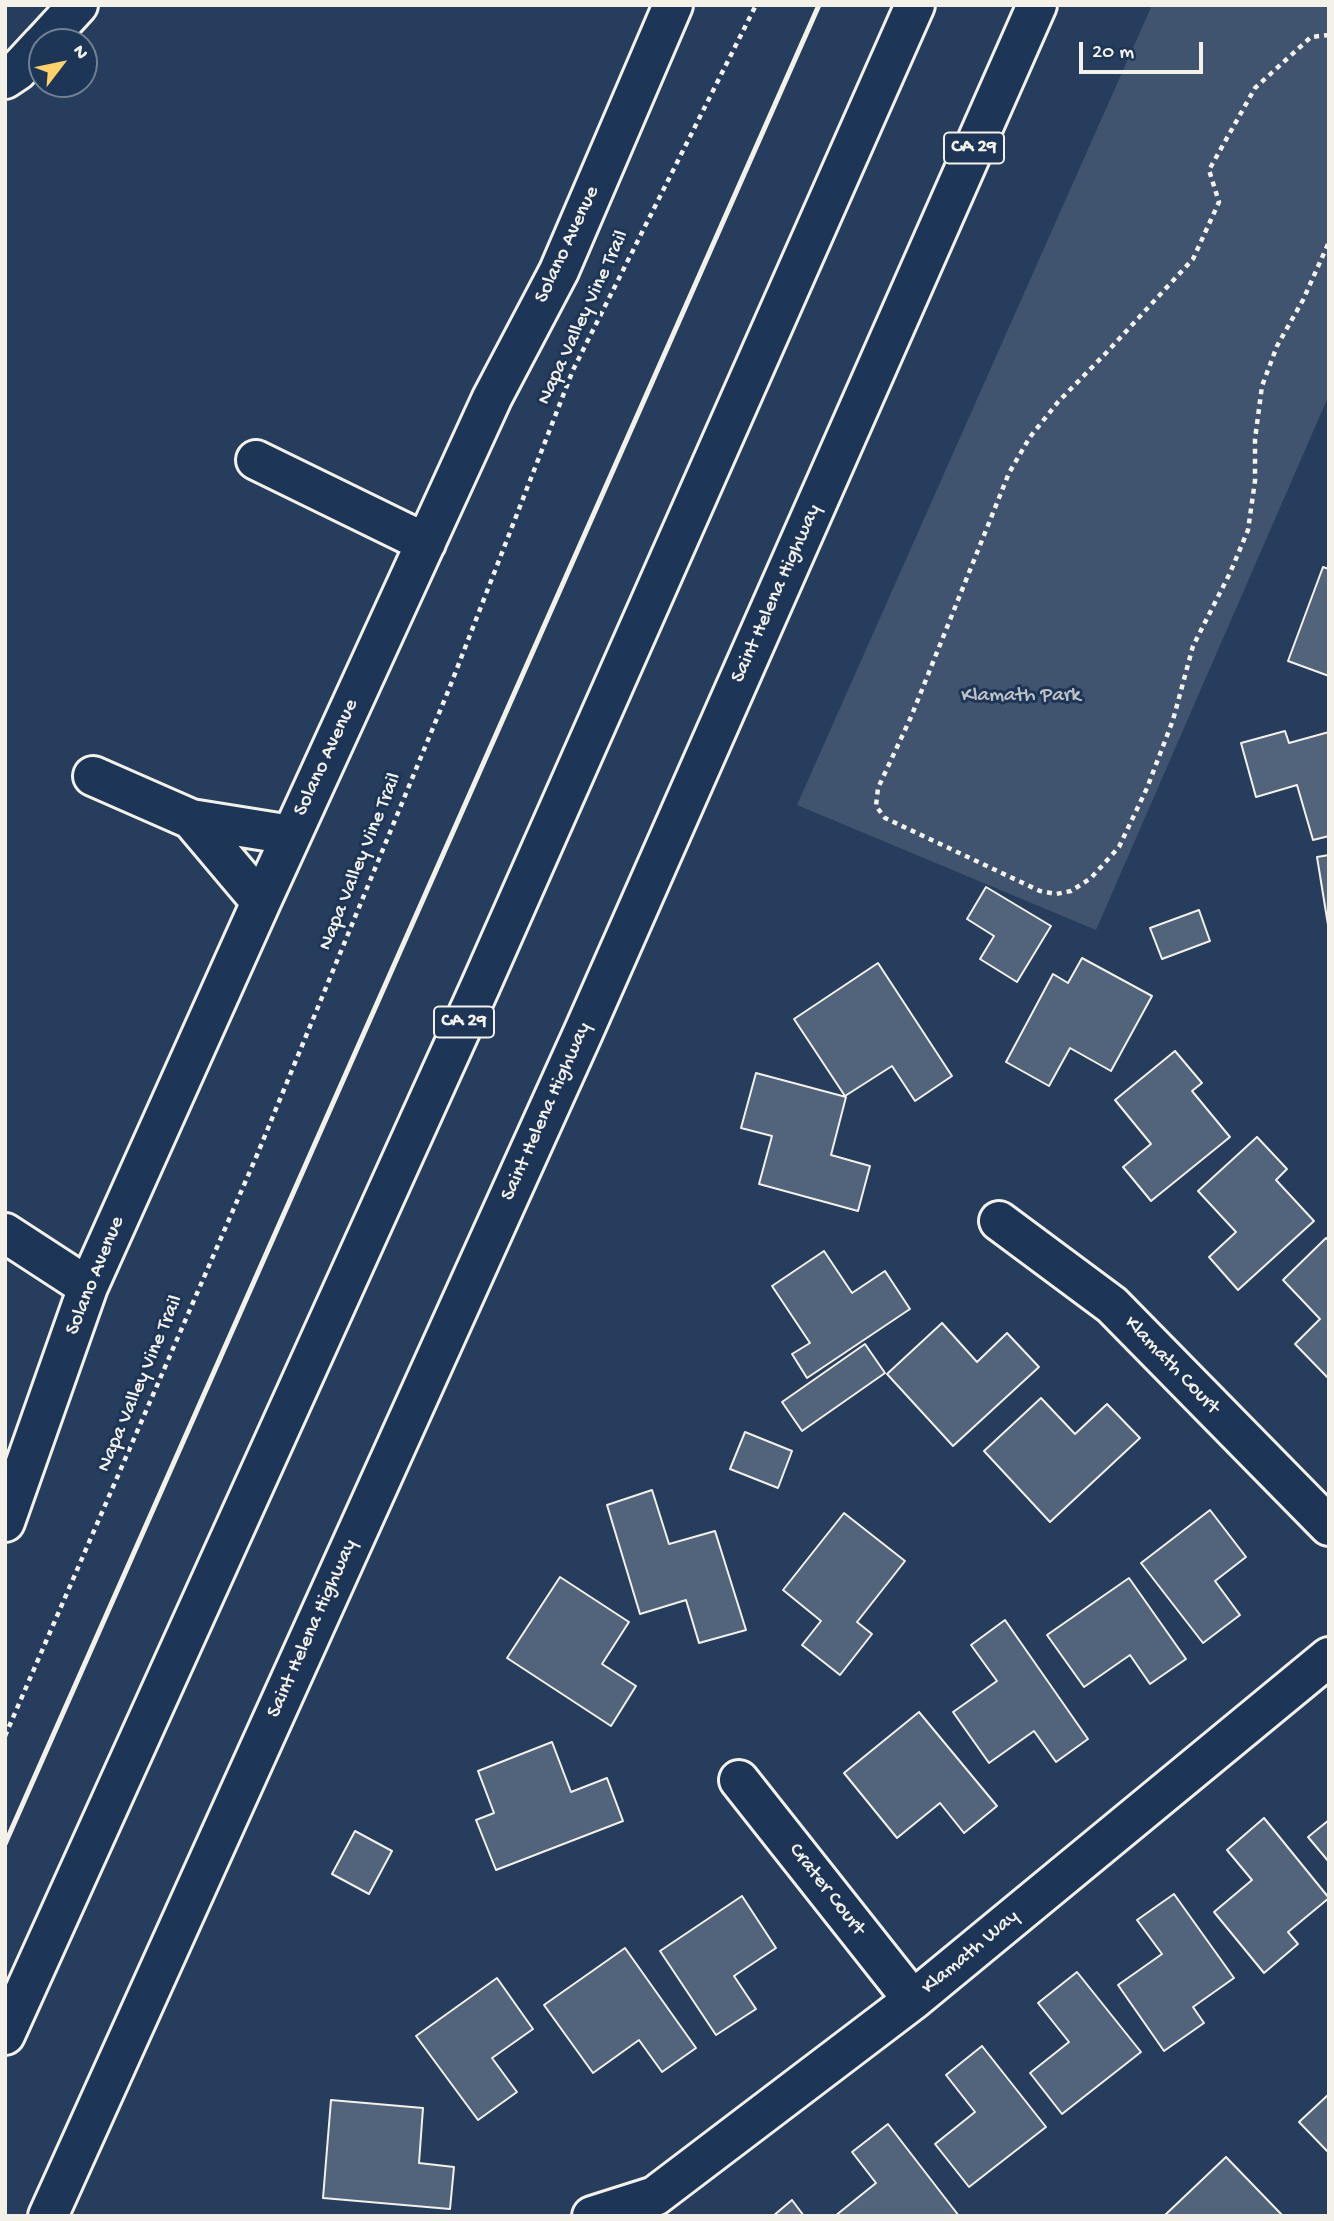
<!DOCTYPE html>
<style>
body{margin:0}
#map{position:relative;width:1334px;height:2221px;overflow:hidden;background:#263d5d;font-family:"Gochi Hand",sans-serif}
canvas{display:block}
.frame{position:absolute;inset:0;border:7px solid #f4f1e8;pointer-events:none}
.north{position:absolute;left:28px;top:28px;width:70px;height:70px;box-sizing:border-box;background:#1d3557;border:2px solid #738091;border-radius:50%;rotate:58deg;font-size:19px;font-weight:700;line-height:28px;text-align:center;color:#f4f1e8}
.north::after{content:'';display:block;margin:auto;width:24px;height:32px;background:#ffd166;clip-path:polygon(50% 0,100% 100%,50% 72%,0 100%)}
.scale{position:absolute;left:1079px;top:42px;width:124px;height:32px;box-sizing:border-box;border:4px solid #f4f1e8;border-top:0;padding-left:9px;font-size:21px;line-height:24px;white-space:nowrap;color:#f4f1e8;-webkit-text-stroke:5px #1d3557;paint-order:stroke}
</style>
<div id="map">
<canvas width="1334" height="2221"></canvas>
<div class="frame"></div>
<div class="north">N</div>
<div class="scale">20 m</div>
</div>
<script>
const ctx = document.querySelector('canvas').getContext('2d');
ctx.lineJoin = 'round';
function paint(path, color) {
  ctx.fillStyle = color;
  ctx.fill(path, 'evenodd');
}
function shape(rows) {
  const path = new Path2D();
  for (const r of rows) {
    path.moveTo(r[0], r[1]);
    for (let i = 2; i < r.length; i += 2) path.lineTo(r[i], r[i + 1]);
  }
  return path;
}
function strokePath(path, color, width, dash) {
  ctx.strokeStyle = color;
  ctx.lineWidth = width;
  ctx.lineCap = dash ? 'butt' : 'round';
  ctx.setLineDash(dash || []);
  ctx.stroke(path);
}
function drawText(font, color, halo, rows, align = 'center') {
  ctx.font = font + ' "Gochi Hand",sans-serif';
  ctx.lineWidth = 6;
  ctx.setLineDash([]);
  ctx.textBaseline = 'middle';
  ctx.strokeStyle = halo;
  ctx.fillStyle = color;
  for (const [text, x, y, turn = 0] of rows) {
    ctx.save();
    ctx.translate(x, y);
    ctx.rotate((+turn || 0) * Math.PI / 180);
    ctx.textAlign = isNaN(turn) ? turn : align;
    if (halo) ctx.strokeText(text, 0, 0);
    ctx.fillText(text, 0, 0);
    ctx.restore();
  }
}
paint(shape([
 [1152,5,1329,5,1329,395,1096,930,797,805]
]), '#40546f');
const building = shape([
 [1323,567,1329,569,1329,676,1288,661,1323,567],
 [1285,731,1289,743,1329,732,1329,836,1313,840,1297,785,1256,797,1241,743,1285,731],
 [1329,855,1329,931,1317,857,1329,855],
 [986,887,1051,926,1017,982,980,959,994,936,967,919,986,887],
 [1199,910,1210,941,1162,959,1150,928,1199,910],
 [1082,958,1152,996,1111,1071,1070,1048,1049,1086,1006,1062,1053,974,1068,983,1082,958],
 [878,963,952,1076,915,1101,892,1066,845,1096,794,1019,878,963],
 [1175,1051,1202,1083,1192,1091,1230,1137,1151,1201,1123,1167,1151,1144,1115,1100,1175,1051],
 [756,1073,846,1097,831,1155,870,1166,858,1211,759,1184,772,1136,741,1128,756,1073],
 [1257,1137,1287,1169,1276,1180,1314,1221,1238,1290,1209,1257,1236,1232,1198,1191,1257,1137],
 [1326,1238,1329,1241,1329,1375,1327,1377,1295,1344,1320,1319,1283,1280,1326,1238],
 [824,1251,852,1293,885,1271,910,1309,807,1378,792,1354,810,1343,772,1286,824,1251],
 [942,1323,977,1362,1007,1333,1039,1367,953,1446,887,1374,942,1323],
 [865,1344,885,1373,802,1431,782,1402,865,1344],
 [1041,1398,1075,1434,1107,1404,1140,1438,1050,1522,984,1451,1041,1398],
 [745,1432,792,1451,778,1488,730,1469,745,1432],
 [652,1490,669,1544,715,1531,746,1630,699,1643,686,1600,640,1614,607,1505,652,1490],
 [1210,1510,1246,1557,1215,1581,1240,1615,1203,1643,1141,1563,1210,1510],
 [844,1513,905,1561,857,1622,872,1634,840,1675,802,1645,821,1621,783,1590,844,1513],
 [560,1577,629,1622,602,1664,636,1686,611,1726,507,1658,560,1577],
 [1129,1578,1186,1659,1150,1684,1130,1655,1084,1687,1047,1635,1129,1578],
 [1005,1620,1088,1739,1056,1762,1034,1731,989,1763,953,1712,997,1681,971,1645,1005,1620],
 [919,1712,997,1806,964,1833,940,1803,897,1838,844,1773,919,1712],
 [552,1742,571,1792,607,1778,623,1821,496,1870,476,1820,494,1813,478,1771,552,1742],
 [1264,1818,1329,1898,1288,1932,1298,1944,1264,1973,1214,1912,1252,1880,1227,1850,1264,1818],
 [1329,1820,1329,1862,1308,1837,1329,1820],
 [355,1831,392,1851,369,1894,332,1874,355,1831],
 [1174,1894,1234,1978,1193,2007,1204,2023,1164,2051,1118,1985,1162,1954,1137,1920,1174,1894],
 [742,1896,776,1948,734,1976,756,2009,716,2035,660,1951,742,1896],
 [625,1948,696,2048,662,2072,639,2040,593,2073,544,2005,625,1948],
 [1077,1972,1141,2052,1062,2114,1030,2073,1069,2042,1038,2003,1077,1972],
 [497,1978,533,2029,492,2058,517,2092,478,2120,416,2036,497,1978],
 [982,2046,1046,2127,969,2187,935,2144,975,2112,946,2075,982,2046],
 [1329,2094,1329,2153,1299,2122,1329,2094],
 [331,2100,423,2108,419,2163,454,2167,450,2209,323,2198,331,2100],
 [888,2124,959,2216,835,2216,876,2183,852,2152,888,2124],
 [1226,2157,1283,2216,1164,2216,1226,2157],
 [792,2200,804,2216,773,2216,792,2200]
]);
paint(building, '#52647b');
strokePath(building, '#f4f1e8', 2);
const minor = shape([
 [44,42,78,5],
 [5,79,17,71,42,44],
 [256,460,426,543],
 [93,776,191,819,291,835],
 [191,819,261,902],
 [999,1221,1112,1305,1329,1526],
 [5,1233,88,1287],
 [5,1522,88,1287,261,902,492,398,559,271,673,5],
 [739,1780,913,2000],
 [592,2216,655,2196,913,2000,1329,1657]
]);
const highway = shape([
 [5,2035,480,987,915,5],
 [48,2216,583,1033,1037,5]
]);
strokePath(minor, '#f4f1e8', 44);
strokePath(highway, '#f4f1e8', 44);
strokePath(shape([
 [1329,35,1311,37,1255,88,1209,170,1219,202,1193,259,1107,352,1058,402,1030,437,1009,473,911,717,878,788,876,806,885,818,1040,891,1056,894,1071,891,1091,878,1119,847,1147,788,1173,720,1193,646,1230,573,1248,530,1255,481,1255,439,1262,386,1277,346,1303,300,1329,242],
 [5,1736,257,1155,449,689,573,370,756,5]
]), '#f4f1e8', 4.5, [5, 5]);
strokePath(minor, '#1d3557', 38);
strokePath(highway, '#1d3557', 38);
strokePath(shape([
 [5,1844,819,5]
]), '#f4f1e8', 5);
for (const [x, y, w] of [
 [974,148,60],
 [464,1022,60]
]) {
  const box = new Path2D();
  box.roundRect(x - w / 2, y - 15.5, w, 31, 5);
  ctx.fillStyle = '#1d3557';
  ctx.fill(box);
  strokePath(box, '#f4f1e8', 2);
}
drawText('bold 19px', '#f4f1e8', null, [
 ["CA 29",974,148],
 ["CA 29",464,1022]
]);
drawText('21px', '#f4f1e8', '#1d3557', [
 ["Solano Avenue",568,245,-65],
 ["Napa Valley Vine Trail",584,318,-65],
 ["Saint Helena Highway",777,594,-66],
 ["Solano Avenue",327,758,-65],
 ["Napa Valley Vine Trail",361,862,-68],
 ["Saint Helena Highway",547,1112,-66],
 ["Solano Avenue",96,1276,-68],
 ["Klamath Court",1171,1366,46],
 ["Napa Valley Vine Trail",141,1384,-67],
 ["Saint Helena Highway",313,1629,-66],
 ["Crater Court",826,1890,52],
 ["Klamath Way",971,1953,-40]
]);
drawText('21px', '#bec2c4', '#1d3557', [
 ["Klamath Park",1021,697]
]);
</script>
